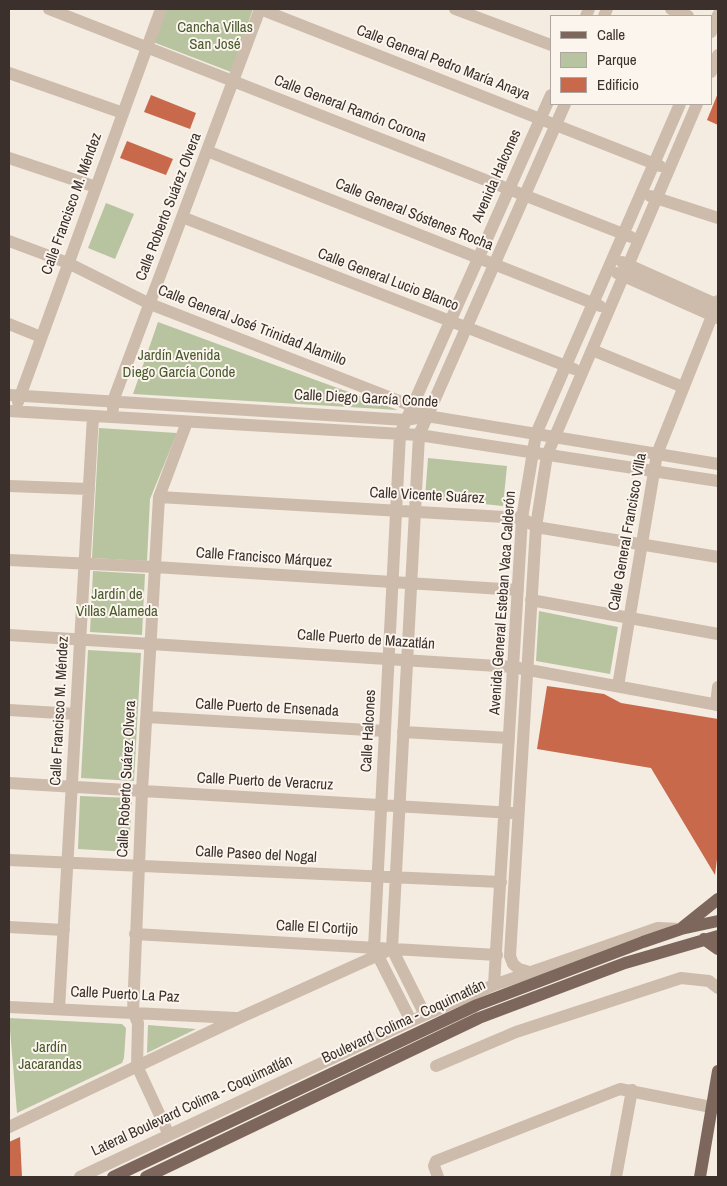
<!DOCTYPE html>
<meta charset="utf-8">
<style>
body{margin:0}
#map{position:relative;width:727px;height:1186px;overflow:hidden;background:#f4ebe1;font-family:"Archivo Narrow",sans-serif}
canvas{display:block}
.frame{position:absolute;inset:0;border:10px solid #3b302b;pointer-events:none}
.legend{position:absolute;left:550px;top:15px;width:162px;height:90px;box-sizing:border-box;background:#fbf5ee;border:1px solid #aea6a0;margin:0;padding:6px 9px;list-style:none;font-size:15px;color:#3b302b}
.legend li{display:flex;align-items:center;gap:10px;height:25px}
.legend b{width:25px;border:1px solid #aea6a0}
</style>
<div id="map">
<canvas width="727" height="1186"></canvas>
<div class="frame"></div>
<ul class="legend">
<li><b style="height:6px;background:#7d675c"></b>Calle</li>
<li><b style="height:14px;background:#b8c4a0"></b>Parque</li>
<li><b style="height:14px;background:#c8694b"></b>Edificio</li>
</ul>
</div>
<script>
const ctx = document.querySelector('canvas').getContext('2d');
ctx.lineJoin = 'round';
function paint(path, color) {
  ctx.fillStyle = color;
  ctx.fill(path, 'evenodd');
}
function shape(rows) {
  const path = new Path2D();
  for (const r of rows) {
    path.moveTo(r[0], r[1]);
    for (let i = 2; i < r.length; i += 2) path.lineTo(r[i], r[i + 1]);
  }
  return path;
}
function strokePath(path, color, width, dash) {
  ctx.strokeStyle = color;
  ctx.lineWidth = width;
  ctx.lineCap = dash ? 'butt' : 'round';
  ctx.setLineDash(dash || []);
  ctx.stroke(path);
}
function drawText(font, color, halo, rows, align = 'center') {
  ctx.font = font + ' "Archivo Narrow",sans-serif';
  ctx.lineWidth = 4;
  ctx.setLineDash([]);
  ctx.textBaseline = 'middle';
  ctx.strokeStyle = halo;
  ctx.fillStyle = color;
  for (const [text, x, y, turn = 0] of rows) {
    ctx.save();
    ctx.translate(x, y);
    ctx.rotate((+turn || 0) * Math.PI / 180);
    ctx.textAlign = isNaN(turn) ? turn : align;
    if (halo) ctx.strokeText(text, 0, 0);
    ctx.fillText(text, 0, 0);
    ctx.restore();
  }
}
paint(shape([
 [165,9,253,9,231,72,153,42],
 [106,203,134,214,115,259,88,248],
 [158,322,302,375,398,410,133,394],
 [99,428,177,433,150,499,147,561,92,558],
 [428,458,507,466,503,506,425,498],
 [93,571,145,574,142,635,90,632],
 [539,611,618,627,610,674,536,661],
 [88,650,141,653,134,781,81,778],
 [80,796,132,798,129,852,78,849],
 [9,1018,122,1024,126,1028,124,1058,122,1063,17,1113],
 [148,1025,196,1029,147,1053]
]), '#b8c4a0');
paint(shape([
 [718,93,718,125,707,120],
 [151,95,196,113,190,129,144,112],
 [127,141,173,159,166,175,120,158],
 [547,686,604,694,621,703,718,719,718,851,715,875,651,768,537,749],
 [20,1137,22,1177,9,1177,9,1142]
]), '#c8694b');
strokePath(shape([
 [49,9,631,237],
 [260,9,660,166],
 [455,9,551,45],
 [671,9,688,16],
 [586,16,589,9],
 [604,16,607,9],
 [711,32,718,15],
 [711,72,718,55],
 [9,73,123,113],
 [207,151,600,306],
 [9,158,96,187],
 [650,196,718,218],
 [182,217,574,369],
 [9,241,68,263,150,304,412,406,419,411],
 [622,262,718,305],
 [617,273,718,318],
 [9,324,41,337],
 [592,350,683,387],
 [9,395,406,420,427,416,718,464],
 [18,402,161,9],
 [113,409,113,401,260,9],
 [9,411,419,435,718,481],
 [9,486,89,489],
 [159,497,522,518,536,527,718,557],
 [9,560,155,567,518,590],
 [531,600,718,634],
 [9,635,513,667,718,705],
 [618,686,657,454,718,301],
 [716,705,718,687],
 [9,710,76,714],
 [147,717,385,731],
 [403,732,509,738],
 [9,783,513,813],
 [9,860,501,882],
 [9,927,64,930],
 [135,934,497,955],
 [529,972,519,969,513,964,510,956,536,527,547,455,697,104],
 [494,985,522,518,536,434,680,104],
 [9,1007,236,1018],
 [59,1009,93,416],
 [425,1015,392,949,419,435,565,104],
 [411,1021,374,948,400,434,551,95],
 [436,1066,516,1032,681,978,709,981,718,988],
 [9,1127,239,1018,385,952],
 [169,1135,137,1066,138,1023,133,1012,142,791,159,497,187,422],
 [80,1177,411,1021,494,985,658,928,681,929],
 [438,1177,434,1166,436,1161,620,1089,711,1107],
 [616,1177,632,1090]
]), '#cdbbac', 12);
strokePath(shape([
 [683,927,718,899],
 [704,939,718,949],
 [113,1177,477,1005,643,942,681,929,718,921],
 [146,1177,479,1018,625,963,718,936],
 [700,1177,718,1071]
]), '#7d675c', 12);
drawText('15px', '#4a5a2e', '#fbf5ee', [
 ["Cancha Villas",215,28],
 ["San José",215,45],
 ["Jardín Avenida",179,356],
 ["Diego García Conde",179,373],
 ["Jardín de",117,595],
 ["Villas Alameda",117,612],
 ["Jardín",50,1048],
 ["Jacarandas",50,1065]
]);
drawText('15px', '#3b302b', '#fbf5ee', [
 ["Calle General Pedro María Anaya",443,63,21],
 ["Calle General Ramón Corona",350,109,21],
 ["Avenida Halcones",497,176,-66],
 ["Calle Francisco M. Méndez",72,204,-70],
 ["Calle Roberto Suárez Olvera",169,207,-69],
 ["Calle General Sóstenes Rocha",414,215,22],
 ["Calle General Lucio Blanco",388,280,21],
 ["Calle General José Trinidad Alamillo",252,326,21],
 ["Calle Diego García Conde",366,399,3],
 ["Calle Vicente Suárez",427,496,3],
 ["Calle General Francisco Villa",628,532,-80],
 ["Calle Francisco Márquez",264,558,4],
 ["Avenida General Esteban Vaca Calderón",503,603,-86],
 ["Calle Puerto de Mazatlán",366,640,4],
 ["Calle Puerto de Ensenada",267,708,3],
 ["Calle Francisco M. Méndez",60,711,-87],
 ["Calle Halcones",369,731,-87],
 ["Calle Roberto Suárez Olvera",127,779,-87],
 ["Calle Puerto de Veracruz",265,782,3],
 ["Calle Paseo del Nogal",256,855,3],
 ["Calle El Cortijo",317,928,3],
 ["Calle Puerto La Paz",125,995,3],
 ["Boulevard Colima - Coquimatlán",404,1022,-25],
 ["Lateral Boulevard Colima - Coquimatlán",192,1106,-25]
]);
</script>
